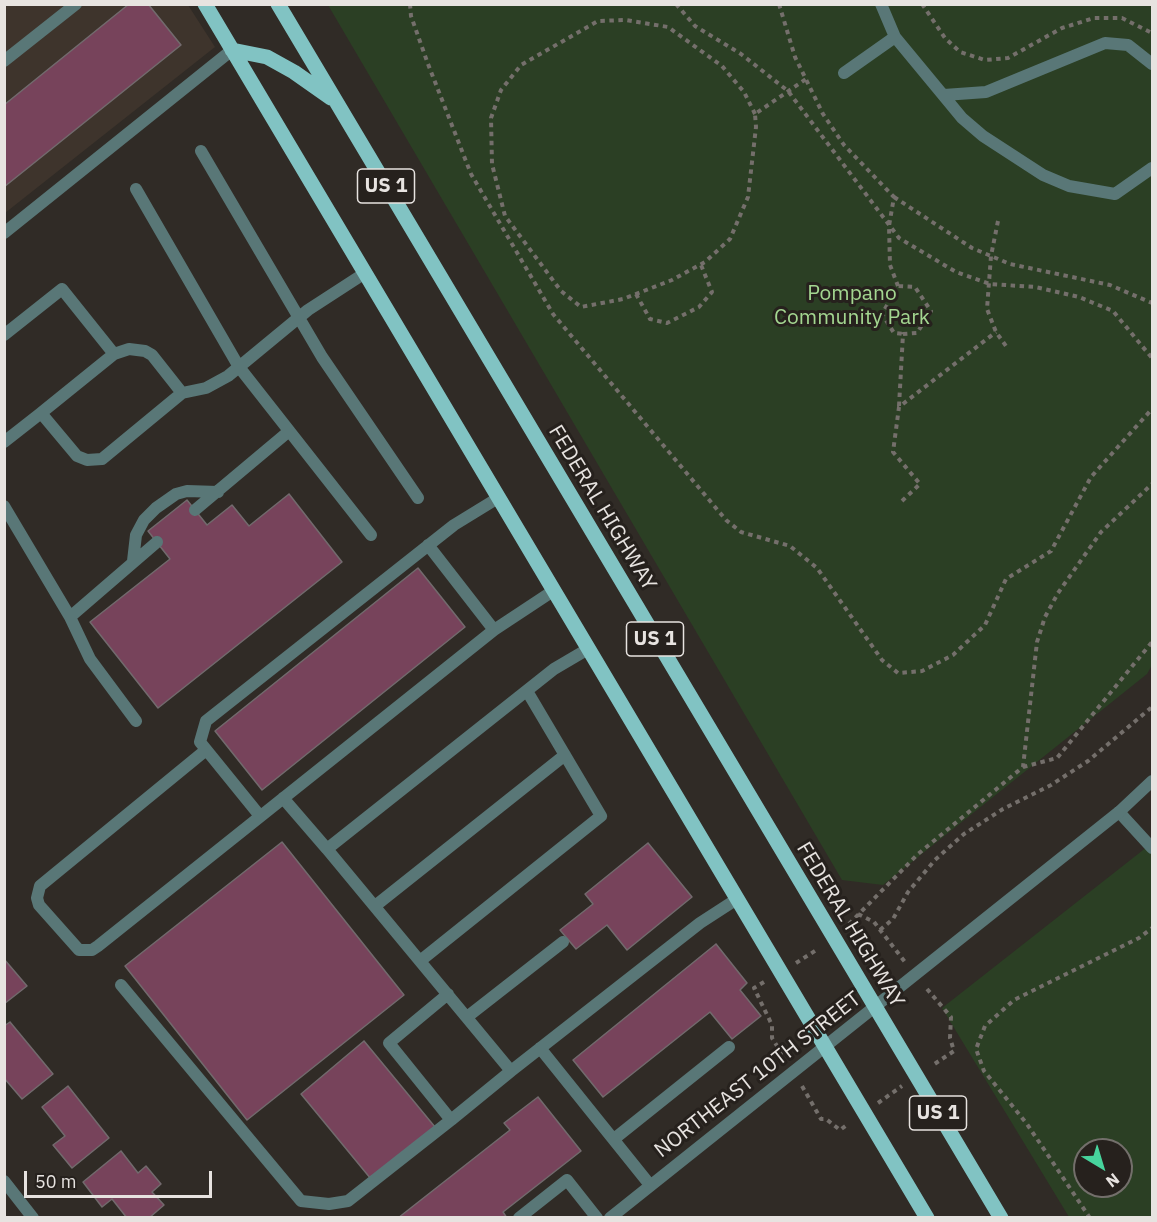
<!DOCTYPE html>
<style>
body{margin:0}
#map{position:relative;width:1157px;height:1222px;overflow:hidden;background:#302b26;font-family:"IBM Plex Sans",sans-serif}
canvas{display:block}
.frame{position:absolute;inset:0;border:6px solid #e7e3e0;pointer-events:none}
.north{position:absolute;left:1073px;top:1138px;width:60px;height:60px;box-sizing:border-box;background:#26211d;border:2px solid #736f6b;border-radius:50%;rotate:142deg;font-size:16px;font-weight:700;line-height:24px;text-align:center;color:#e7e3e0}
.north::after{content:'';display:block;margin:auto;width:21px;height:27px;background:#47d49d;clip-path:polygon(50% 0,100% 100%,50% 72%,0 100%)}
.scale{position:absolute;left:24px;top:1171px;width:188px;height:27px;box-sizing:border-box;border:3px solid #e7e3e0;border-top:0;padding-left:8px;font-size:18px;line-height:21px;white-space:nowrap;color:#e7e3e0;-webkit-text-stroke:4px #26211d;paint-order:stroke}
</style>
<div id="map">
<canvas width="1157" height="1222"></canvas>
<div class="frame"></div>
<div class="north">N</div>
<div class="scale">50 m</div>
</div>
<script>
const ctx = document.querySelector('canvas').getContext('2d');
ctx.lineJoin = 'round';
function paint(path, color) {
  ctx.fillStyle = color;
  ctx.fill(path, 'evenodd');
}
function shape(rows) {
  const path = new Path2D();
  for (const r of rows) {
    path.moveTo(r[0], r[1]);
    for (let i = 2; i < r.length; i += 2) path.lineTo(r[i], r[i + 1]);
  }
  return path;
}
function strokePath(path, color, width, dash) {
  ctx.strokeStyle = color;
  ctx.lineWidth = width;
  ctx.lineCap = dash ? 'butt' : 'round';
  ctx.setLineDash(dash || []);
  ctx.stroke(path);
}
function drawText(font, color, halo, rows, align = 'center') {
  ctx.font = font + ' "IBM Plex Sans",sans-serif';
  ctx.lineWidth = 6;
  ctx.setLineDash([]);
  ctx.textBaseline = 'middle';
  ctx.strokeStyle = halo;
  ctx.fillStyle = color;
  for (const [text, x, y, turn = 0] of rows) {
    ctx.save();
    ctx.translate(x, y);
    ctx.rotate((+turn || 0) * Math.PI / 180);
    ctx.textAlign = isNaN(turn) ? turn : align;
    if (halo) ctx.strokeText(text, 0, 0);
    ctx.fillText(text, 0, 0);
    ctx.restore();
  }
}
paint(shape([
 [5,5,188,5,215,47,5,213]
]), '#3e342c');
paint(shape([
 [328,5,1152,5,1152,665,1147,674,883,885,842,880],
 [1152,843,1152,1217,1069,1217,942,1008],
 [1085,1150,1121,1150,1121,1186,1085,1186]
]), '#2b3f24');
const building = shape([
 [129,4,148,4,181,45,4,187,4,105,129,4],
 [289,494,342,562,158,708,90,622,170,559,148,531,187,500,207,525,232,505,249,526,289,494],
 [418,568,465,627,262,790,215,731,418,568],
 [282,842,404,995,247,1120,125,966,282,842],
 [648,843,692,897,627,950,607,925,576,949,560,930,593,904,585,894,648,843],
 [716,944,747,983,740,990,761,1016,732,1039,710,1012,603,1097,573,1060,716,944],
 [4,959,27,986,4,1004,4,959],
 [10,1022,53,1074,22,1099,4,1078,4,1026,10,1022],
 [364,1041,435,1127,371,1179,301,1094,364,1041],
 [68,1086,109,1138,72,1168,53,1145,65,1136,42,1107,68,1086],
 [538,1097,581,1151,503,1212,507,1218,398,1218,510,1130,504,1123,538,1097],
 [121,1151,138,1173,146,1166,161,1184,152,1192,164,1205,149,1218,127,1218,112,1199,102,1207,83,1182,121,1151]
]);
paint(building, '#77435b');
strokePath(building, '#726a6d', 1.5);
strokePath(shape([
 [410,4,411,16,428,64,471,174,553,314,726,520,741,532,790,546,817,568,882,660,898,673,922,671,953,655,985,625,1006,579,1051,551,1091,477,1152,409],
 [676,4,695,26,741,54,788,91,899,238,956,272,990,284,1035,287,1079,297,1113,311,1152,358],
 [779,4,795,57,823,114,844,145,894,197,889,226,890,265,898,286],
 [922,4,945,38,960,52,985,60,1008,58,1062,28,1094,18,1122,18,1152,33],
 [755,114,744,92,722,66,668,27,626,20,598,21,521,65,501,90,491,118,492,164,505,216,561,291,581,307,623,299,672,280,705,262,730,239,748,197,756,127,755,114,806,79],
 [894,197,972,248,1010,264,1110,285,1152,303],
 [998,221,991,256,987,309,996,332,1006,346],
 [636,294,650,319,667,323,699,307,712,292,701,265],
 [899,406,903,334,917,333,931,311,915,287,898,286,882,314,894,333,903,334],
 [902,501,920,484,893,452,899,407,996,332],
 [1023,767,1057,758,1152,642],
 [858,914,874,922,905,962],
 [849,924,918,854,1023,767,1037,642,1045,617,1058,593,1101,532,1152,484],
 [880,930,893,919,908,892,935,860,964,834,1003,809,1051,785,1088,761,1152,707],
 [796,963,818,949],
 [764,982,754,988,772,1025,772,1038,784,1057],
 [927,989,951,1017,950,1038,954,1051,933,1065],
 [802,1086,821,1119,826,1119,840,1130,848,1124],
 [878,1103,902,1086],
 [1090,1218,1027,1124,984,1071,976,1049,985,1026,1014,1000,1139,938,1152,928]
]), '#746f6b', 4, [4.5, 4.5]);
strokePath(shape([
 [881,4,895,37,962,118,983,136,1043,175,1069,186,1115,194,1152,168],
 [4,61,76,4],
 [844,73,895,37],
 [944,95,986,92,1105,43,1128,45,1152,64],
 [201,151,322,357,418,498],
 [136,189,239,367,371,535],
 [4,335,62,289,114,354,41,413],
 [114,354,129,349,145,351,152,355,182,393],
 [4,442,41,413,77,456,87,460,102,459,182,393,206,388,228,376,308,310,365,273],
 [4,506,70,617],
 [195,510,288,432],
 [428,545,494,630],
 [133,561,136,535,144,520,156,508,176,494,187,491,218,492],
 [588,649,554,669,327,849,511,1071,700,923,737,899],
 [136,721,90,659,70,617,157,542],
 [206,750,40,886,37,898,39,905,79,950,92,950,98,946,494,630,553,591],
 [283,798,327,849],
 [260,816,200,742,206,721,454,525,498,498],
 [375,906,565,755],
 [420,961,601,816,527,691],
 [121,985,301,1201,329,1204,348,1201,451,1120],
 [448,994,389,1043,451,1120,511,1071],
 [467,1017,563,942],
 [540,1048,650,1185],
 [614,1139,729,1047],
 [519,1218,567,1180,597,1218]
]), '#597777', 12);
strokePath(shape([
 [4,233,232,50],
 [1119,812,1152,848],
 [4,1181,33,1218]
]), '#597777', 12);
strokePath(shape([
 [610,1218,1119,812,1152,781]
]), '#597777', 12);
strokePath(shape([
 [205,4,927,1218],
 [278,4,1001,1218],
 [232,50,267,57,294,72,331,98]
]), '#81c3c3', 15);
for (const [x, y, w] of [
 [386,186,57],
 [655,639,57],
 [938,1113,57]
]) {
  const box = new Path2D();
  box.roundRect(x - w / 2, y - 17, w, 34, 4.5);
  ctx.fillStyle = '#26211d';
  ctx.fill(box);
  strokePath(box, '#e7e3e0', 1.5);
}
drawText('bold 20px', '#e7e3e0', null, [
 ["US 1",386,186],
 ["US 1",655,639],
 ["US 1",938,1113]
]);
drawText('21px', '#a3d690', '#26211d', [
 ["Pompano",852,294],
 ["Community Park",852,318]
]);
drawText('21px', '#e7e3e0', '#26211d', [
 ["FEDERAL HIGHWAY",602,508,59],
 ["FEDERAL HIGHWAY",850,925,59],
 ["NORTHEAST 10TH STREET",758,1075,-38]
]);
</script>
